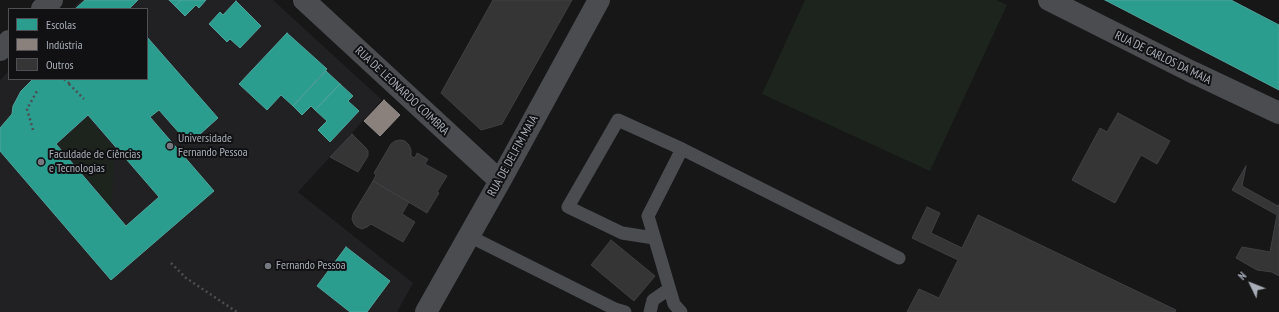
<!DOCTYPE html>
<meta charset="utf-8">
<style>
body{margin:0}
#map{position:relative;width:1279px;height:312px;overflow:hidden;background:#171717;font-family:"PT Sans Narrow",sans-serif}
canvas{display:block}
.legend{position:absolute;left:8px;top:8px;width:140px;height:72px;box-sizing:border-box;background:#111113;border:1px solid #4d4f55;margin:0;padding:5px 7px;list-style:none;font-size:12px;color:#a8adb8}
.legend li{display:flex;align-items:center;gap:8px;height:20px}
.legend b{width:20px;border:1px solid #4d4f55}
.north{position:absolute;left:1231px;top:264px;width:40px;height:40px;-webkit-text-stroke:3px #111113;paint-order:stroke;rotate:313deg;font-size:11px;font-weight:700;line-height:16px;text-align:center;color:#a8adb8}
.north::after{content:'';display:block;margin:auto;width:14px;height:18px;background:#a8adb8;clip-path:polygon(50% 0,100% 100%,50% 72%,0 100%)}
</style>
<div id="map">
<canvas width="1279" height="312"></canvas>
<ul class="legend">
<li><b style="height:11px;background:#2a9d8f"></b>Escolas</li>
<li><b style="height:11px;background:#8a817c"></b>Indústria</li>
<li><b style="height:11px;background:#353536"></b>Outros</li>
</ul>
<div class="north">N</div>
</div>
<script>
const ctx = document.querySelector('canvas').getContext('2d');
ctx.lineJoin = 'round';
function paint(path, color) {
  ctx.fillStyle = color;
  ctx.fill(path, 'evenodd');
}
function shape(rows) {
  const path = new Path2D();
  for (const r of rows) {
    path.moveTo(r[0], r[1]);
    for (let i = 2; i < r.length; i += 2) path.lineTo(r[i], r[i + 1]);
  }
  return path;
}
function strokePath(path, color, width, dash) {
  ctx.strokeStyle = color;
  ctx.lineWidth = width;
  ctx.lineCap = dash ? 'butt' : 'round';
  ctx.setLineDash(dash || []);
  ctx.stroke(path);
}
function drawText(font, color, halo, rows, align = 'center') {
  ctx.font = font + ' "PT Sans Narrow",sans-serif';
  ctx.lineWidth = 4;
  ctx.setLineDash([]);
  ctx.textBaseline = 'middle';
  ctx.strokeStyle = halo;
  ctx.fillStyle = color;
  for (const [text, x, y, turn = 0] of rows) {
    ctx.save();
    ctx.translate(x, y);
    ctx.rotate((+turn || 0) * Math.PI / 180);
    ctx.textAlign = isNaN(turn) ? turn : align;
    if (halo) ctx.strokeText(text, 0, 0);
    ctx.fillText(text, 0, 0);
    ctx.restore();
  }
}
paint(shape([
 [81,0,273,0,382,100,298,192,413,283,397,312,0,312,0,80,9,71,9,79,147,79,147,9,72,9]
]), '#212123');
paint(shape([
 [805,0,996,0,1007,5,930,171,762,94],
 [88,117,114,149,112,208,58,144]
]), '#1d241e');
const schools = shape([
 [85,0,138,0,129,9,75,9,85,0],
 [169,0,181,0,175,6,169,0],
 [181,0,206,0,199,8,196,5,185,16,175,6,181,0],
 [1105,0,1231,0,1279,25,1279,90,1105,0],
 [236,1,261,26,240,48,230,39,227,42,209,24,220,12,223,15,236,1],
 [287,33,327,69,293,106,281,95,267,110,239,84,287,33],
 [147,37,218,118,189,144,159,110,150,117,214,191,111,280,0,151,0,128,12,114,13,106,21,91,33,79,147,79,147,37],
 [88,115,159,197,126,226,56,144,88,115],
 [326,71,340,84,315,110,311,106,302,115,293,106,326,71],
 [340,84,353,96,348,101,359,111,330,142,318,130,327,121,315,110,340,84],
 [346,247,390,281,367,312,350,312,317,286,346,247]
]);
paint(schools, '#2a9d8f');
strokePath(schools, '#50a29b', 1);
const industry = shape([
 [384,100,400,115,380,136,364,121,384,100]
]);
paint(industry, '#8a817c');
strokePath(industry, '#938e8e', 1);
const building = shape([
 [493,0,572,0,502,124,481,130,441,93,493,0],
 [1118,113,1170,141,1157,164,1141,155,1115,203,1072,180,1100,128,1107,132,1118,113],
 [352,134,366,148,368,151,368,156,358,172,330,157,352,134],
 [400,140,405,141,409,145,411,150,411,156,415,158,417,153,428,159,425,164,447,176,437,192,439,193,427,213,373,181,376,175,374,173,391,144,395,141,400,140],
 [1246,166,1242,186,1278,206,1279,204,1279,276,1272,272,1257,270,1236,258,1242,247,1270,252,1277,215,1232,190,1246,166],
 [373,181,409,202,402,214,415,222,403,242,371,224,367,227,362,229,357,227,354,224,352,219,353,214,373,181],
 [927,207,940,213,931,233,962,248,978,215,1176,310,1175,312,907,312,919,289,939,298,958,260,912,238,927,207],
 [611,240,655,276,634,301,591,265,611,240]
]);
paint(building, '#353536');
strokePath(building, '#3f4043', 1);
strokePath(shape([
 [64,79,70,84],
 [69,84,84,99],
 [33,130,27,109,37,91],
 [171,263,186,278,237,312]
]), '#4d4e52', 2.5, [2, 3]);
strokePath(shape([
 [469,236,615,309,625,312],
 [654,238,622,233,568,207,618,120,682,149],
 [650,312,653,300,669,289],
 [681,312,674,304,648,216,682,149,899,258]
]), '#4b4c50', 13);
strokePath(shape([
 [304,0,500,181],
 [1049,0,1190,71,1279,113],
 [42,9,52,0],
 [0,50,9,41],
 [426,312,500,181,599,0]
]), '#4b4c50', 22);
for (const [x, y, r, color] of [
 [170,146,4,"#757880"],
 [41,162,4,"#757880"],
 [268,266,4,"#757880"]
]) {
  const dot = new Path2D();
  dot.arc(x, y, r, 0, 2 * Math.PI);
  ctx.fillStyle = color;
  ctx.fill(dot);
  strokePath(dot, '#111113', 1.5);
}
drawText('12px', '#a8adb8', '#111113', [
 ["RUA DE CARLOS DA MAIA",1163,58,26],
 ["RUA DE LEONARDO COIMBRA",402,91,43],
 ["RUA DE DELFIM MAIA",513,156,-61]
]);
drawText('12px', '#a8adb8', '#111113', [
 ["Universidade",178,139],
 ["Fernando Pessoa",178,153],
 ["Faculdade de Ciências",49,155],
 ["e Tecnologias",49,169],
 ["Fernando Pessoa",276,266]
], 'left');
</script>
